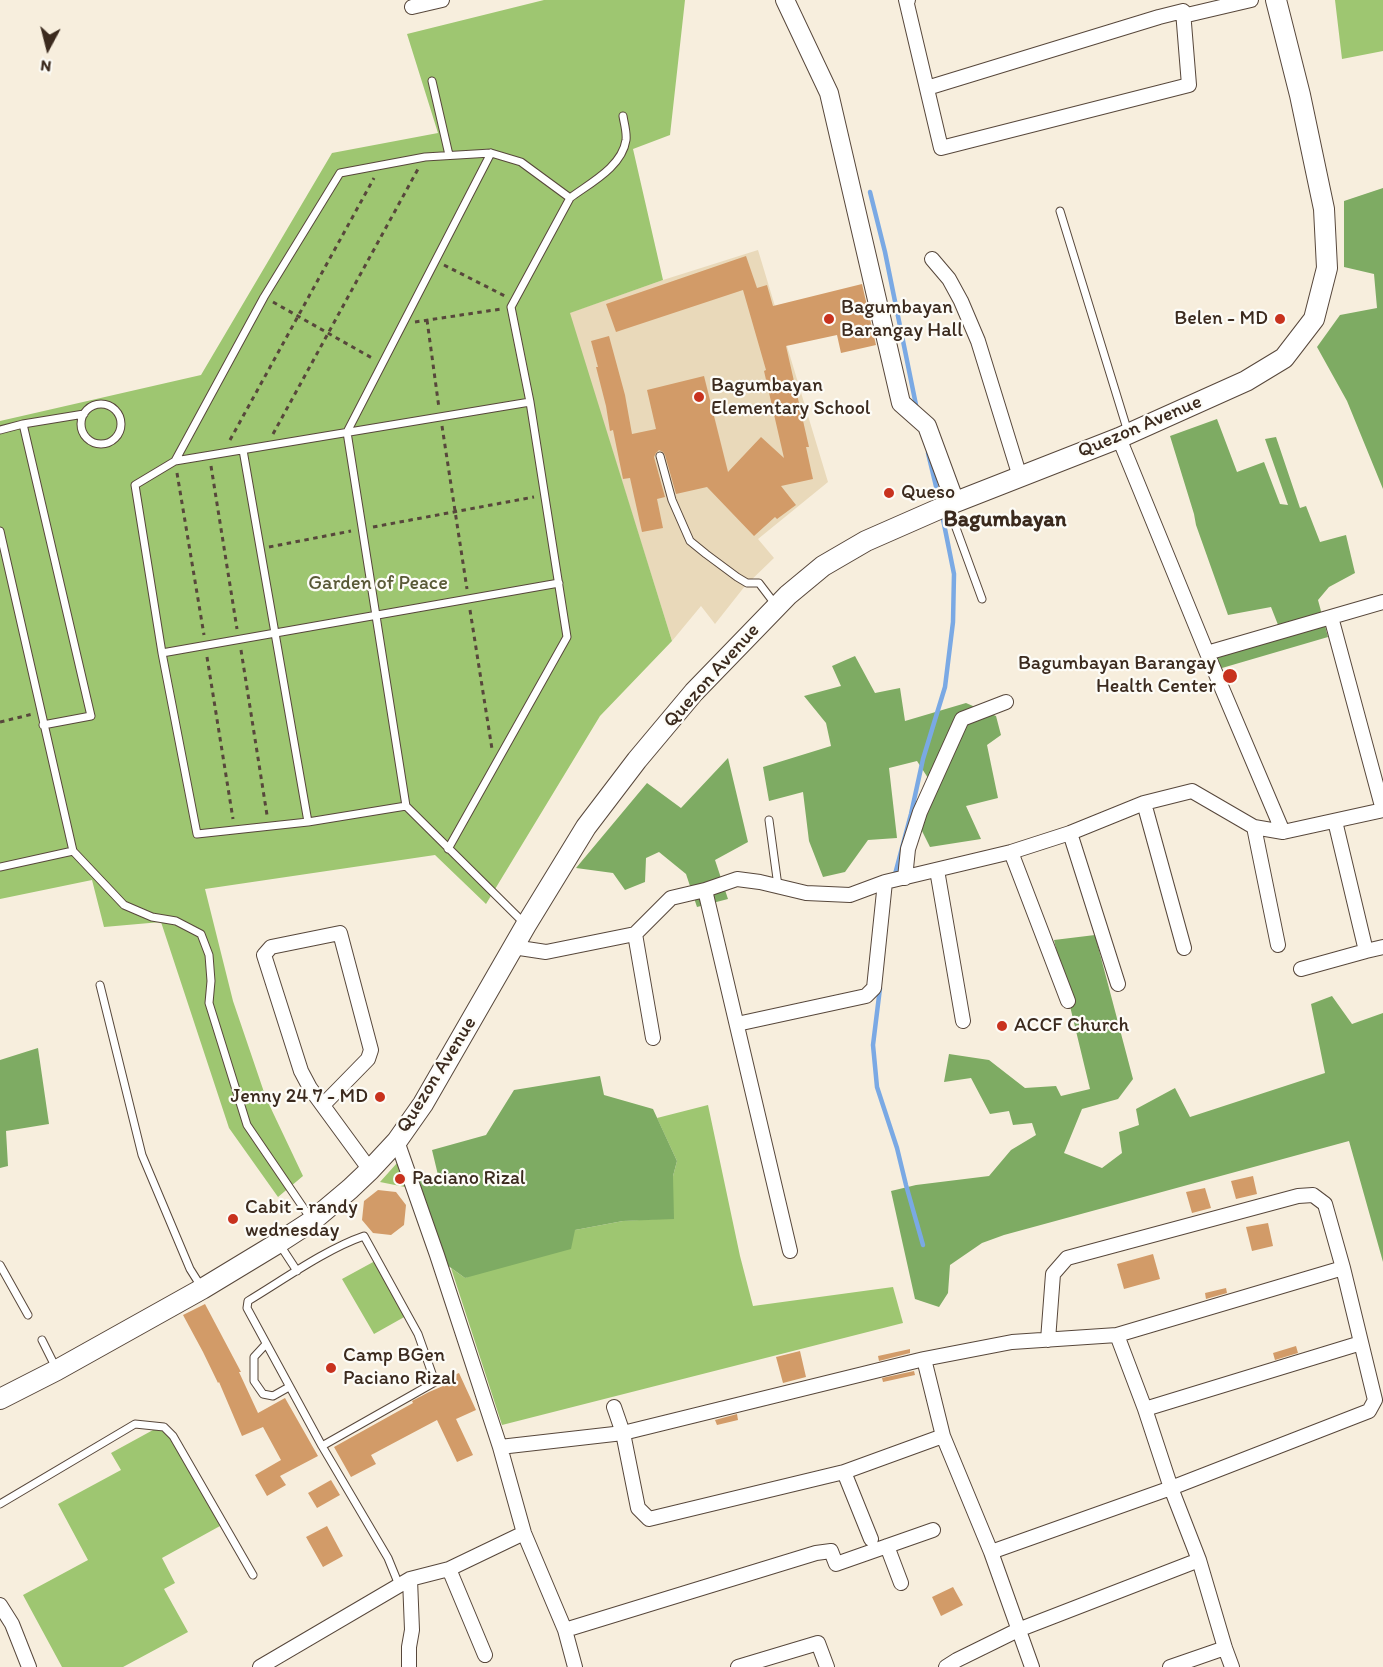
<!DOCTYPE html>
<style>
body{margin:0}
#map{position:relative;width:1383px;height:1667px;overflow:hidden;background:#f7eedd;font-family:Itim,sans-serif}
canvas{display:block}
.north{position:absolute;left:18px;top:18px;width:60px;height:60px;-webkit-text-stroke:4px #fdfcf7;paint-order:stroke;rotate:187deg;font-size:16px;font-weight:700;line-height:24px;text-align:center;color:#3b2a1e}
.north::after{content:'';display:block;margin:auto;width:21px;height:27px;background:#3b2a1e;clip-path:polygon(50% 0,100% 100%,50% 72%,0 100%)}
</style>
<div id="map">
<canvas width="1383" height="1667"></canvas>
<div class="north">N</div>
</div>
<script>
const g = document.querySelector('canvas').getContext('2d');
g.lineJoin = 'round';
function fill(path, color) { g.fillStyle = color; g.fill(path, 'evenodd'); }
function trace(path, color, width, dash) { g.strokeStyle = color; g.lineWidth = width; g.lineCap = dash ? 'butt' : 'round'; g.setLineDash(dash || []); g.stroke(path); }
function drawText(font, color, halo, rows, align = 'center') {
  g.font = font + ' Itim,sans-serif'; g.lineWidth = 4.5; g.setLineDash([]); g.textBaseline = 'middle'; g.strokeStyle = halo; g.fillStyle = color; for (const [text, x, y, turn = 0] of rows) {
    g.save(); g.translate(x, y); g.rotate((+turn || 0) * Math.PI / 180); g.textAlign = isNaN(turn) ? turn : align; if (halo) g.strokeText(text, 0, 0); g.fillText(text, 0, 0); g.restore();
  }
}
fill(new Path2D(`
 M758 250 828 482 758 539 774 558 745 586 715 624 701 606 672 641 569 313 663 280Z`), '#e9d9ba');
fill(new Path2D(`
 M544 0H685L670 135 633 149 663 280 570 313 672 641 600 716 486 904 435 855 205 889 233 1001 266 1098 303 1176 278 1197 229 1128 161 922 104 927 92 880 0 899V421L201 375 332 153 438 133 407 34Z
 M1335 0H1383V51L1342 59Z
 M708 1105 740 1256 753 1306 893 1287 903 1323 502 1425 451 1268 465 1278 575 1230 623 1221 673 1218V1176L677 1161 657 1118Z
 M397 1163 405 1187 380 1182Z
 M375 1261 406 1316 374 1334 342 1279Z
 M164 1424 220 1526 162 1558 175 1583 164 1589 188 1632 123 1667H62L23 1595 88 1560 58 1504 121 1470 111 1453Z`), '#9ec671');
fill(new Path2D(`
 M1383 188V489L1347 401 1317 347 1340 315 1377 308 1374 274 1344 267V201Z
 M1217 419 1237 472 1264 462 1280 504 1288 505 1265 439 1276 437 1300 508 1306 506 1320 542 1346 535 1355 573 1329 587 1318 600 1328 637 1222 668 1214 656 1282 635 1271 607 1228 615 1196 525 1194 514 1170 436Z
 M855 656 875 693 900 688 905 721 966 703 996 716 1001 735 987 745 998 798 966 806 981 839 930 847 919 825 928 778 917 761 889 768 897 838 868 840 845 872 823 877 809 841 803 792 769 801 763 767 831 746 826 723 804 696 841 686 832 666Z
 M728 758 748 842 715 860 728 899 697 907 686 874 659 852 646 858 645 882 625 890 613 873 576 868 647 783 681 808Z
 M1095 935 1133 1079 1118 1099 1082 1109 1064 1153 1102 1168 1122 1153 1119 1132 1139 1125 1136 1109 1175 1088 1190 1117 1325 1073 1311 1004 1332 996 1352 1024 1383 1013V1262L1349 1141 1004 1235 982 1243 950 1265 948 1293 939 1307 915 1299 891 1191 916 1185 989 1176 1011 1150 1036 1135 1032 1123 1013 1125 1009 1111 990 1114 971 1078 944 1082 949 1054 989 1060 1025 1088 1056 1086 1061 1096 1090 1089 1054 940Z
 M38 1048 49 1124 6 1131 8 1166 0 1168V1060Z
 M600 1076 604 1095 653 1109 677 1161 673 1176 674 1219 623 1221 575 1230 571 1249 465 1278 447 1265 417 1179 438 1175 432 1150 486 1135 514 1090Z`), '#7eab63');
trace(new Path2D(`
 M870 192 885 252 917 410
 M928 453 940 503
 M894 878 911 814 923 759 945 687 953 622 954 574 942 514
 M880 988 873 1045 877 1087 897 1148 906 1185 923 1245`), '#7aa9e4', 4.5);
fill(new Path2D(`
 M746 256 757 288 767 285 773 306 862 284 876 345 841 353 837 335 786 346 809 447H806L813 479 781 486 796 505 777 519 775 517 754 536 707 487 676 494 665 455 663 452 659 450 656 453 654 457 665 497 657 499 663 528 642 532 630 478 623 479 613 430 610 431 606 406 596 367H598L591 341 609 336 625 395 632 434 656 429 647 390 704 376 728 472 761 437 784 458 764 371 766 370 743 290 616 332 606 304Z
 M1253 1176 1257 1194 1236 1199 1231 1181Z
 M1205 1188 1211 1208 1192 1213 1186 1192Z
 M378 1190 396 1192 406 1205 404 1225 391 1235 373 1233 362 1220 364 1201Z
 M1268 1223 1273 1246 1252 1251 1246 1227Z
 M1153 1254 1160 1279 1124 1289 1117 1264Z
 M1226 1288 1227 1293 1206 1299 1205 1293Z
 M205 1304 241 1372H239L258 1413 285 1398 318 1456 280 1476 286 1485 267 1496 255 1475 281 1460 263 1427 242 1436 219 1382 218 1383 203 1352 183 1315Z
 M1296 1346 1298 1353 1275 1360 1273 1353Z
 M910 1349V1353L879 1361 878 1356Z
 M800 1351 806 1377 783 1383 776 1357Z
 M914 1371 915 1375 883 1382 882 1378Z
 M459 1373 476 1410 456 1419 473 1455 457 1462 437 1420 371 1455 376 1464 351 1477 334 1447 413 1403 412 1401 429 1392 443 1386 441 1381Z
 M737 1414 738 1420 717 1425 715 1420Z
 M331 1480 340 1495 317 1508 308 1493Z
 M327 1526 343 1556 323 1567 306 1537Z
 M953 1587 963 1605 941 1616 932 1597Z`), '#d29b68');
const service = new Path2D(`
 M432 81 449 155
 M570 198C590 183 622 167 626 140 627 132 624 123 623 116
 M1060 211 1128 432
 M81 424a20 20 0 1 1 40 0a20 20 0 1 1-40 0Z
 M23 424 84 414
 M0 430 23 424 91 716 43 725
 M243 450 308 822
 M660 456 672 500 690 541 706 554 737 577 747 583H759L775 604
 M175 461 530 402
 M948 506 982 599
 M0 531 73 851
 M162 653 559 583
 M406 806 347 432 491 153
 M769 820 778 886
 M448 849 567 637 530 402 511 307 570 198 521 162 491 153 425 157 340 173 264 297 175 461 135 485 162 653 197 834 308 822 406 806 524 923
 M0 867 73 851 124 905 152 917 176 921 201 934 209 955 211 981 209 1003 247 1125 311 1219
 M100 985 142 1155 190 1269 202 1288
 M280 1245 297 1271
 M0 1265 28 1315
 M42 1340 56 1368
 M266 1344 254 1357V1381L263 1394 273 1396 289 1387
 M322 1446 435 1382 418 1334 364 1236C326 1249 283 1280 248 1301L247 1308 322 1446 388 1558 399 1585
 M0 1504 135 1424 164 1427 173 1436 253 1575`);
const minor = new Path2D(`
 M908 0H906L941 148 1189 85 1183 11
 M412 7 442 0
 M927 88 1159 17 1183 11 1187 15 1251 0
 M932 259 949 279 961 301 978 341 1020 477
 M1119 438 1207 653 1283 832
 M1331 617 1383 602
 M1207 653 1331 617 1383 810
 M1144 803 1184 948
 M1335 821 1366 951 1383 947
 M1254 827 1278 945
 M1070 833 1118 984
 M1011 852 1068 1001
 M937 870 963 1021
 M905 878 908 849 920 812 962 719 1006 702
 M705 890 790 1251
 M635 934 653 1038
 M513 947 546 952 635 934 671 898 705 890 737 879 760 882 806 893 850 895 885 882 1011 852 1070 833 1144 803 1192 791 1254 827 1283 832 1383 810
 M1301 969 1366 951
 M737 1024 866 996 874 988 885 882
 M323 1105 368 1059 371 1050 340 933 271 947 264 955 301 1071 310 1088 370 1170
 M397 1141 437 1255 500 1447 524 1533 565 1630 575 1667
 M1117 1335 1145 1409 1171 1488 1199 1560 1225 1648 1232 1667
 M924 1359 943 1436 991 1552 1032 1667
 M614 1407 623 1433 638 1508 649 1519 844 1472 943 1436
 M1145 1409 1361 1343
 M500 1447 623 1433 924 1359 1012 1342 1117 1335 1343 1268
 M844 1472 871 1539
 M887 1546 901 1583
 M991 1552 1171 1488 1369 1411 1375 1400 1343 1268 1325 1204 1313 1195 1298 1196 1067 1258 1053 1274 1048 1340
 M449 1569 485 1655
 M0 1605 12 1624 29 1667
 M565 1630 816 1553 831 1551 836 1564 933 1530
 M260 1667 410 1579 449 1569 524 1533
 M409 1667V1647L412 1630 410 1579
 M738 1667 818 1643 827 1667
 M946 1667 957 1660 1018 1630 1199 1560
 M1170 1667 1225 1648`);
const tertiary = new Path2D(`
 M785 0 829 93 901 403 927 426 955 502`);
const secondary = new Path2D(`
 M0 1399 57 1370 202 1289 278 1243 312 1221 350 1189 370 1170 397 1141 423 1104 526 925 586 827 637 760 694 692 788 595 823 566 866 541 948 505 1119 438 1246 381 1284 358 1314 319 1327 268 1324 209 1300 95 1276 0`);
trace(service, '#57473b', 9);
trace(minor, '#57473b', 16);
trace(tertiary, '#57473b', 20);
trace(secondary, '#57473b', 22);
trace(new Path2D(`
 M444 265 505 296
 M273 302 372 358
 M427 320 439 408
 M415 322 501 309
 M442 426 467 589
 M273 434 418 169
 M230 440 374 178
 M211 466 237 629
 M177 473 204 635
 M373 527 534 497
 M269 547 351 531
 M470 610 492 749
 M241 650 267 815
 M207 657 233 819
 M0 722 33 714`), '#57473b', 3, [4.5, 4.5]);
trace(service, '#fff', 7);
trace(minor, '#fff', 14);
trace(tertiary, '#fff', 18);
trace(secondary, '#fff', 20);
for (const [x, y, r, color] of [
 [829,319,6,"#c8321e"],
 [1280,319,6,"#c8321e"],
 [699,397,6,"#c8321e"],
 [889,493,6,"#c8321e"],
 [1230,676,8,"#c8321e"],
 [1002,1026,6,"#c8321e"],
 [380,1097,6,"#c8321e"],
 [400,1179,6,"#c8321e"],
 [233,1219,6,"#c8321e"],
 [331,1368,6,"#c8321e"]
]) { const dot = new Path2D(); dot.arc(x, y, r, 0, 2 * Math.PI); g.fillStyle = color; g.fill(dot); trace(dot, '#fdfcf7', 2); }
drawText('20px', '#3b2a1e', '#fdfcf7', [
 ["Bagumbayan",841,308],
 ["Barangay Hall",841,331],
 ["Belen - MD",1268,319,"right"],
 ["Bagumbayan",711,386],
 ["Elementary School",711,409],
 ["Queso",901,493],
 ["Bagumbayan Barangay",1216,664,"right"],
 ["Health Center",1216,687,"right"],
 ["ACCF Church",1014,1026],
 ["Jenny 24 7 - MD",368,1097,"right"],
 ["Paciano Rizal",412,1179],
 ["Cabit - randy",245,1208],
 ["wednesday",245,1231],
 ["Camp BGen",343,1356],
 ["Paciano Rizal",343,1379]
], 'left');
drawText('20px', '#3b2a1e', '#fdfcf7', [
 ["Quezon Avenue",1140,427,-23],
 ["Quezon Avenue",712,676,-48],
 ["Quezon Avenue",437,1075,-58]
]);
drawText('20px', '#595937', '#fdfcf7', [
 ["Garden of Peace",378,584]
]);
drawText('bold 22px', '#3b2a1e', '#fdfcf7', [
 ["Bagumbayan",1005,520]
]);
</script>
